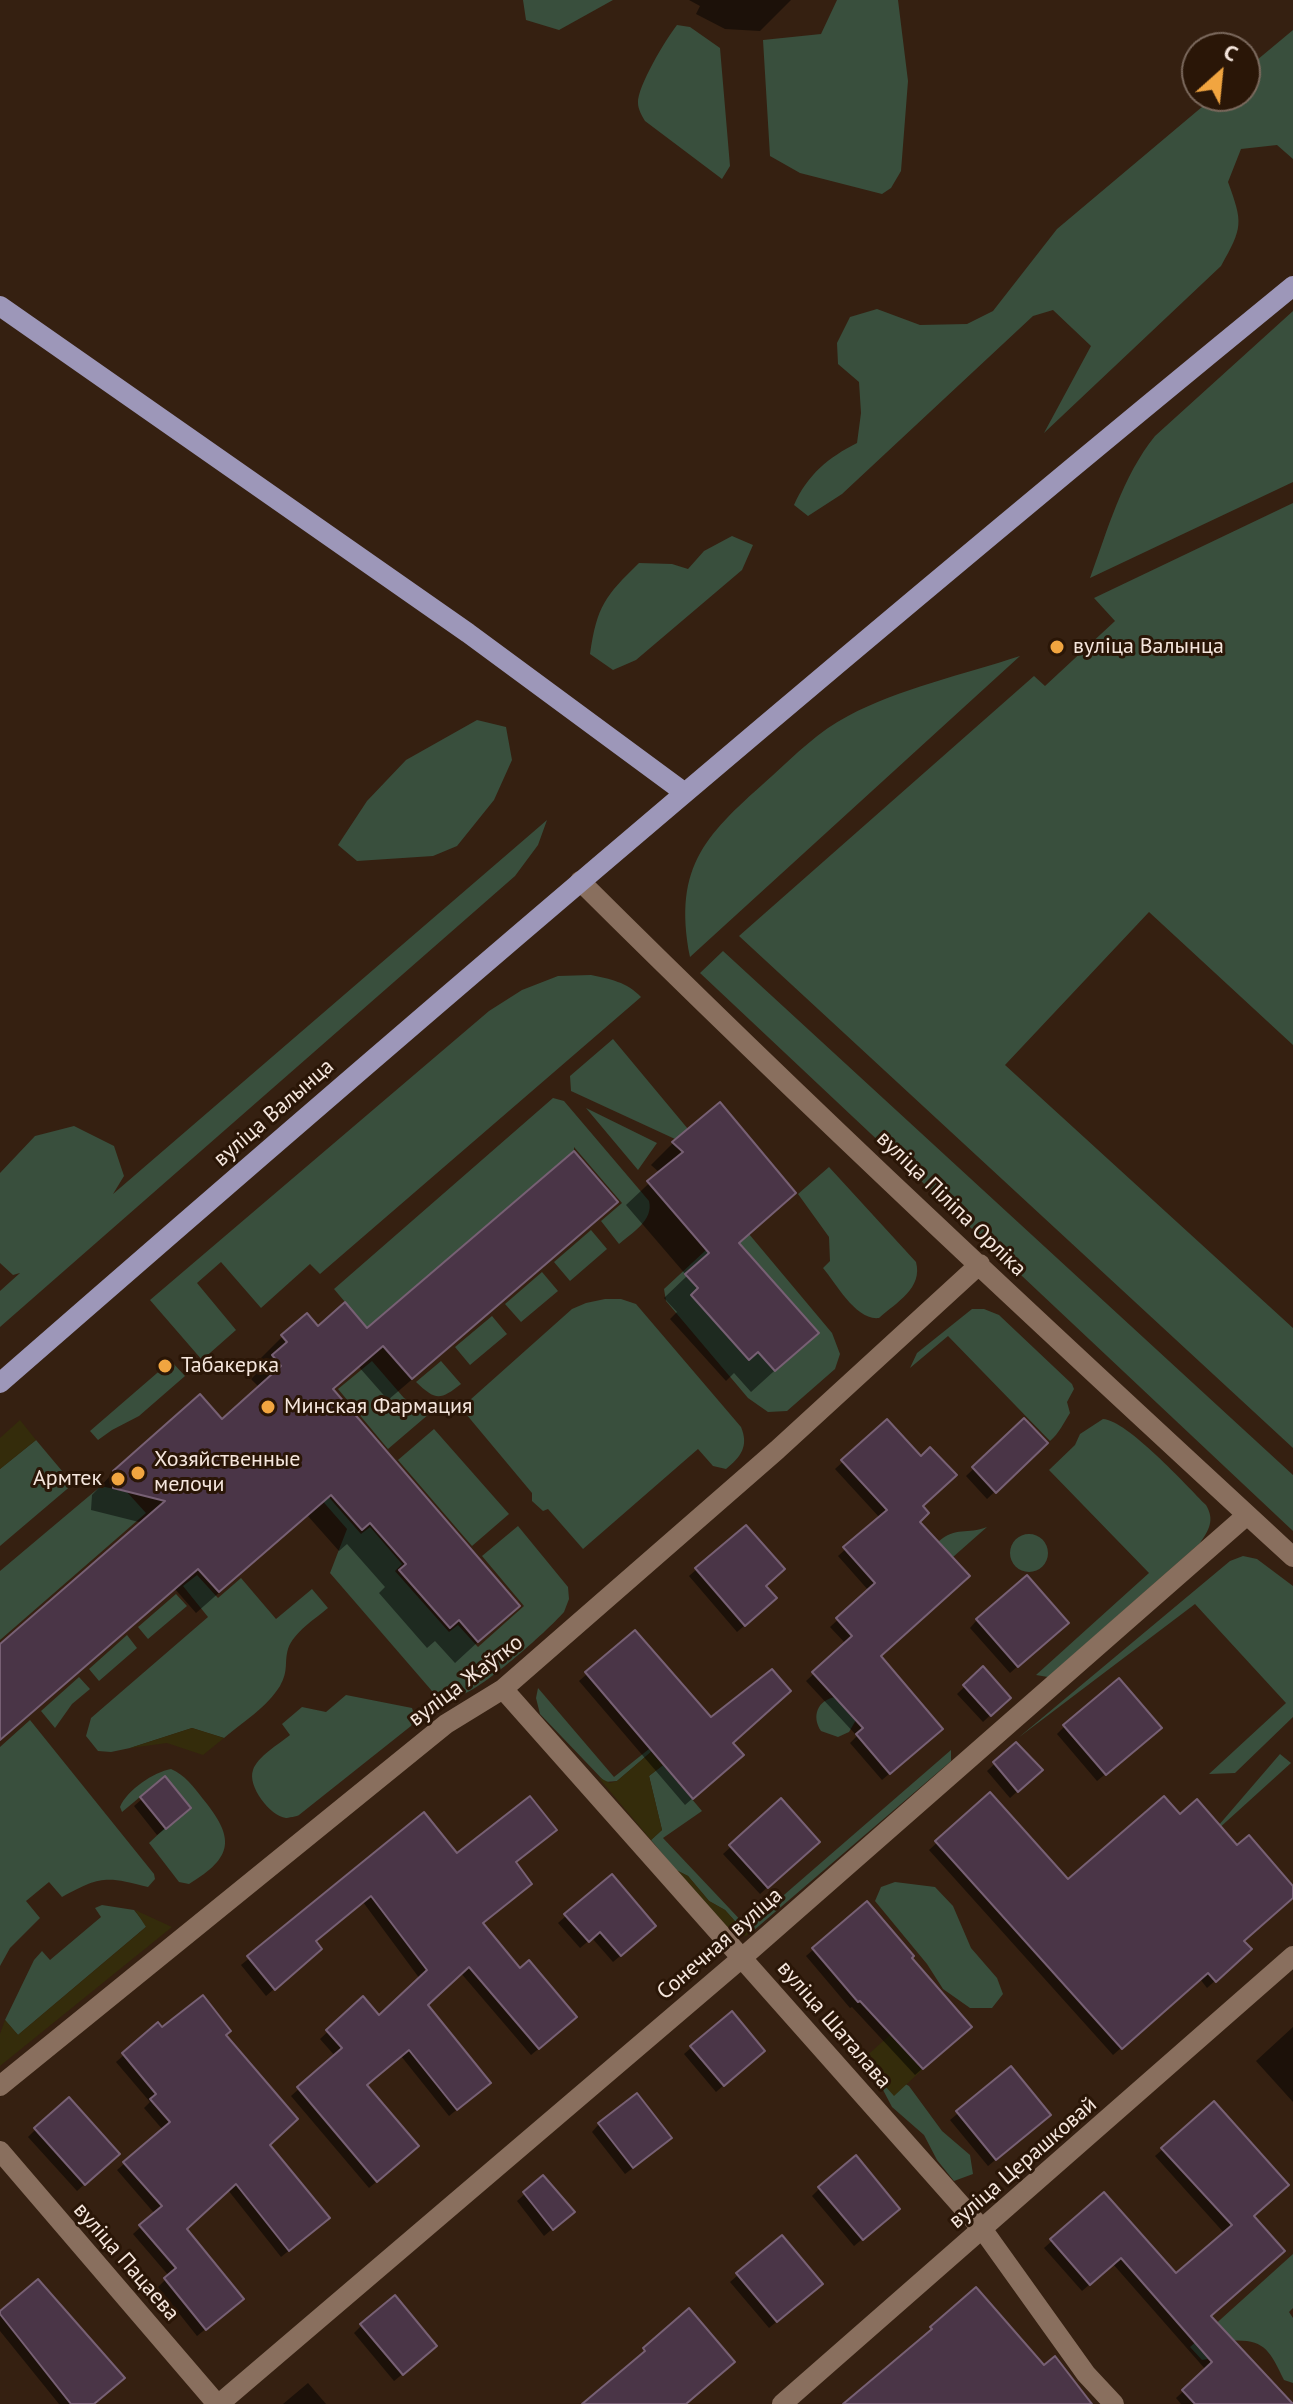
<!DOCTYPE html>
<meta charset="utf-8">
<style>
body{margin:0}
#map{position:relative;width:1293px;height:2404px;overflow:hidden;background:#352011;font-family:"PT Sans",sans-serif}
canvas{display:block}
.north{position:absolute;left:1181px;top:32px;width:80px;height:80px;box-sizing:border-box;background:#2a1607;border:2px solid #7b695d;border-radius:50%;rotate:27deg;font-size:22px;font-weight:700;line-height:32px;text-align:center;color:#f5e6dd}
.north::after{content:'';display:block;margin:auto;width:28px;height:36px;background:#f1a540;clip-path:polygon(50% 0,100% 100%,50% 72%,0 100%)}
</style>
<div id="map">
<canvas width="1293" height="2404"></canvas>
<div class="north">С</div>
</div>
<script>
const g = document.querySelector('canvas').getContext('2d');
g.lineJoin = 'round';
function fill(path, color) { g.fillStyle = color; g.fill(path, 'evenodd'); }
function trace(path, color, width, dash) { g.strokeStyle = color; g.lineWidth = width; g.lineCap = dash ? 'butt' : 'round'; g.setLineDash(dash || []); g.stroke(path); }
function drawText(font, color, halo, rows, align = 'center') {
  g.font = font + ' "PT Sans",sans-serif'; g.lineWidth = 6; g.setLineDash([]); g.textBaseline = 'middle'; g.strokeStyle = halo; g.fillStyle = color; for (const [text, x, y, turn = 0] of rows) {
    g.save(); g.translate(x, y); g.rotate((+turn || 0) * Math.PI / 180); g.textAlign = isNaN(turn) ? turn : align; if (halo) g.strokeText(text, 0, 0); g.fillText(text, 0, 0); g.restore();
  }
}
fill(new Path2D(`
 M523 0H613L559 30 526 20Z
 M837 0H898L908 81 901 171 891 188 882 194 800 173 770 156 763 40 821 34Z
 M677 25 690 27 720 48 730 166 722 179 645 121C642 116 638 109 638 103 637 87 666 39 677 25Z
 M1293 30V159L1277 145 1241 149 1228 182C1243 223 1243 227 1221 266L1044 433 1091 346 1053 310 1033 316 842 494 808 516 794 505C807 475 829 457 857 443L861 413 859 382 838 364 837 343 850 317 877 309 920 325 967 324 993 311 1057 229 1215 96H1245V70Z
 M1293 311V482L1090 578C1108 529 1122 477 1155 436Z
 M1293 503V1045L1149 912 1005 1065 1293 1328V1448L739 936 1034 676 1045 686 1115 621 1094 598Z
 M732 536 753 545 742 570 636 660 613 670 590 654C597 606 605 596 639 563L672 564 688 569 704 551Z
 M1020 656 690 957C672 864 708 833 772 776 796 754 819 731 848 716 898 689 965 674 1020 656Z
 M477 720 506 727 512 760 494 800 457 846 433 856 357 861 338 845 367 801 406 760Z
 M547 820 538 845 515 876 0 1327V1291L20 1273 13 1275 0 1263V1173L35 1136 74 1126 114 1146 124 1176 113 1194Z
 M723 951 1293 1475V1531L700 973Z
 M591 975C610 979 627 982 641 997L320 1274 310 1264 261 1308 221 1262 197 1283 236 1330 202 1360 150 1300 489 1011 522 990 558 976Z
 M613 1039 688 1129 675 1139 571 1091 570 1076Z
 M553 1098 564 1101 649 1201C654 1220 632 1233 619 1244L601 1221 622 1203 574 1147V1151L367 1328 334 1289Z
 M586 1108 657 1143 638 1170Z
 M829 1167 916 1262C923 1288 897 1302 879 1318 856 1321 836 1283 823 1268L830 1261 829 1237 798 1194Z
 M591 1230 607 1249 570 1281 554 1262Z
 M749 1234 832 1333 840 1354 835 1369 787 1411 768 1412 748 1398 666 1301 664 1289 706 1250 709 1253Z
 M542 1272 558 1291 521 1322 505 1304Z
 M605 1299H621L636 1304 741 1427C749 1446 741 1457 726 1469L713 1466 698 1449 583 1549 548 1509 543 1511 532 1501V1493L461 1408 572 1309 586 1303Z
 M972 1309H984L999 1315 1072 1384 1074 1389 1067 1402 1070 1413C1063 1424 1060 1432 1050 1441L948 1336 910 1368 917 1353Z
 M492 1316 507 1334 470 1365 455 1347Z
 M171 1361 185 1376 139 1416 112 1430 98 1440 90 1431Z
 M372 1361 404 1398 429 1414 388 1449 338 1389Z
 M441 1361 461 1384C440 1401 435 1400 416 1382Z
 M1103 1419C1127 1420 1187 1486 1206 1505 1215 1520 1209 1530 1200 1543L1048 1677 1036 1675 1149 1573 1049 1470 1075 1445 1080 1434Z
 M434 1429 509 1514 472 1546 398 1460Z
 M36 1440 73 1484 0 1546V1469Z
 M285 1458 306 1471 361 1534 370 1527 402 1564 395 1571 449 1632 458 1625 478 1647 524 1606 482 1556 518 1526 568 1587 569 1599 564 1612C546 1632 481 1691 456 1697 447 1699 440 1695 432 1691L330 1573 347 1529Z
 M101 1486 127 1492 146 1513 0 1640V1571Z
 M987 1527 953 1557 938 1542C956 1526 967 1535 987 1527Z
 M1010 1553a19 19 0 1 1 38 0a19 19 0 1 1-38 0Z
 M1243 1556 1257 1559 1293 1586V1717L1235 1773 1209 1774 1286 1703 1195 1604 1018 1738 1230 1561Z
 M197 1575 218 1598 241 1578 276 1619 312 1589 328 1608C315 1619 294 1632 288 1649 284 1663 289 1670 280 1686 267 1707 243 1722 224 1738L192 1728 130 1748 111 1752 98 1751 86 1736 91 1718 208 1617 183 1586Z
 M176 1594 187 1606 148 1639 138 1627Z
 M127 1635 137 1648 99 1681 89 1669Z
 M79 1677 90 1689 72 1704 55 1728 41 1711Z
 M538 1688 614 1777 649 1749 651 1752 617 1781 605 1782 540 1714 536 1698Z
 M346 1695 412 1708 415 1717 411 1726 299 1815C298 1816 287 1818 286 1818 270 1816 247 1786 253 1770 257 1757 279 1744 290 1735L282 1724 302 1707 326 1712Z
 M835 1697 856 1720 849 1732 838 1737 821 1731C811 1716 818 1700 835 1697Z
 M30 1720 154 1874 155 1879 148 1887C106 1876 100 1876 62 1897L49 1882 26 1901 40 1918 10 1948 0 1966V1747Z
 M951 1750V1761L753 1931 742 1929 725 1910 709 1901 688 1876 676 1870 651 1840 662 1830 649 1776 663 1765 702 1811 663 1838 747 1927Z
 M1280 1754 1291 1763 1206 1840Z
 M171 1769C185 1775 193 1786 203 1799 235 1838 234 1857 189 1884L179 1882 149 1843 165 1828 140 1797 122 1812 120 1807C127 1790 154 1772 171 1769Z
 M895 1882 935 1887 953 1906 971 1948 997 1978 1003 1994 992 2008H970L943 1989 927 1964 875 1901 881 1887Z
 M102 1905 134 1910 147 1926 18 2035 5 2020 34 1960 42 1951 50 1960 101 1917 95 1908Z
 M889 2075 909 2086 942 2131 970 2155 973 2174 954 2181 937 2160 924 2135 892 2107 882 2088Z
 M1293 2254V2308L1289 2312 1293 2318V2383L1284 2380C1269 2349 1264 2338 1227 2341L1214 2358 1202 2360 1190 2347Z`), '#394f3d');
fill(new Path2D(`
 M20 1420 36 1440 0 1469V1438Z
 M192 1728 224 1738 203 1755 167 1743 130 1748Z
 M651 1752 663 1765 649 1776 662 1830 651 1840 598 1777 610 1783 617 1781Z
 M676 1870 688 1876 709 1901 725 1910 742 1929 753 1931 759 1927 746 1936 733 1933Z
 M135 1910 172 1927 0 2066V2034L5 2020 18 2035 146 1927Z
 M891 2034 923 2069 894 2096 862 2060Z`), '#342c0b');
fill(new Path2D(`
 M689 0H791L760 31 725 29 696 14 700 6Z
 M673 1143 794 1192 737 1244 816 1333 751 1392 734 1373 726 1381 670 1319 677 1312 664 1298 687 1276 626 1205 660 1173 651 1165Z
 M615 1202 593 1224 388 1400 359 1367 332 1391 517 1606 455 1663 435 1641 427 1648 379 1593 385 1587 347 1544 339 1551 307 1515 196 1613 175 1589 0 1741V1647L143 1523 91 1510 92 1495 114 1472 221 1422 260 1388 251 1379 266 1364 261 1358 283 1336 318 1329 367 1331Z
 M887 1421 920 1506 879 1657 933 1736 882 1780 850 1743 857 1736 806 1681 846 1644 830 1627 869 1591 838 1556 880 1518 835 1469Z
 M1024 1421 1045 1443 987 1499 966 1476Z
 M697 1569 764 1586 767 1606 737 1632 689 1576Z
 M977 1620 1059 1630 1010 1673 970 1628Z
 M635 1632 731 1743 734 1762 685 1805 579 1681Z
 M983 1669 1008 1698 983 1722 957 1694Z
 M1065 1726 1152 1735 1097 1781 1057 1734Z
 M1016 1744 1033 1777 1010 1798 987 1771Z
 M165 1779 181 1816 157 1835 134 1806Z
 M990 1795 1067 1882 1237 1848 1293 1889V1896L1242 1942V1956L1207 1988 1200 1979 1113 2055 929 1850Z
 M781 1801 810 1849 760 1894 723 1854Z
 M423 1815 457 1856 547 1838 514 1863 481 1924 567 2025 531 2055 460 1972 425 2005 481 2090 449 2116 401 2056 365 2086 409 2154 369 2188 291 2096 335 2056 320 2039 363 1999 379 2018 420 1979 363 1902 314 1942 312 1956 266 1996 241 1965Z
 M566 1916 646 1934 613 1962 592 1938 580 1948 558 1923Z
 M814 1949 909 1958 962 2034 915 2075 852 2007 850 2008 806 1956Z
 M158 2025 162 2030 223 2036 267 2145 320 2225 281 2257 228 2190 184 2229 234 2306 197 2336 158 2287 169 2276 133 2234 155 2214 117 2170 163 2130 144 2108 150 2102 116 2062Z
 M1293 2027V2102L1256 2061Z
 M692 2047 755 2058 716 2092 684 2054Z
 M1011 2069 1041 2122 988 2166 950 2120Z
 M599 2124 662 2146 625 2174 592 2132Z
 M36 2129 110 2161 77 2191 28 2137Z
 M1163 2149 1252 2216 1208 2316 1274 2404H1181L1176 2398 1206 2370 1113 2264 1082 2291 1044 2248 1104 2195 1176 2276 1225 2234 1155 2156Z
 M543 2178 564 2219 544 2236 517 2201Z
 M820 2188 890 2216 854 2246 812 2196Z
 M738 2275 812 2292 769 2328 730 2282Z
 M53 2296 122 2378 93 2404H59L0 2331V2313Z
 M361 2326 427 2354 394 2381 354 2333Z
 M308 2383 326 2404H283Z`), '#0007');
const building = new Path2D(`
 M720 1102 796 1193 739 1243 819 1333 775 1371 758 1352 749 1360 691 1295 698 1288 685 1274 709 1253 647 1181 683 1152 672 1142Z
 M574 1151 618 1202 412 1379 383 1346 333 1389 520 1606 478 1642 459 1620 450 1628 399 1570 406 1564 370 1523 362 1530 331 1495 219 1592 198 1569 0 1740V1644L165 1501 113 1488V1471L200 1394 222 1419 281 1366 272 1355 287 1342 281 1335 307 1313 318 1326 345 1302 367 1328Z
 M1024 1418 1048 1443 996 1493 972 1467Z
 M887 1419 921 1456 930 1447 957 1475 923 1506 929 1513 920 1522 970 1576 881 1656 943 1729 890 1774 856 1734 863 1728 812 1672 852 1636 836 1618 875 1583 843 1547 887 1510 841 1460Z
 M746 1525 785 1569 766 1586 777 1598 745 1626 695 1568Z
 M1027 1575 1069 1623 1018 1667 976 1619Z
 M635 1630 711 1717 772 1669 791 1691 733 1743 744 1755 693 1799 585 1672Z
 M983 1666 1011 1698 991 1716 963 1685Z
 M1119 1678 1162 1728 1106 1775 1063 1725Z
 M1016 1742 1043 1770 1018 1792 993 1762Z
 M165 1776 191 1808 166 1829 140 1797Z
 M990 1792 1068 1879 1164 1796 1180 1814 1197 1799 1237 1845 1249 1835 1293 1886V1898L1244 1941 1252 1949 1216 1982 1208 1973 1122 2049 935 1841Z
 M530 1796 557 1830 516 1862 532 1884 483 1923 520 1968 529 1960 577 2017 539 2049 469 1967 428 2005 491 2083 457 2110 409 2050 367 2085 419 2146 377 2182 297 2087 342 2048 326 2030 363 1996 379 2015 427 1970 371 1896 316 1941 322 1949 275 1990 247 1956 424 1812 457 1853Z
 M781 1798 820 1842 768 1888 729 1845Z
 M612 1874 656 1926 621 1956 600 1932 589 1942 564 1914Z
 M867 1901 914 1956 912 1958 972 2027 923 2069 860 2001 858 2002 812 1948Z
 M203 1995 231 2031 226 2035 298 2119 270 2145 330 2218 289 2251 236 2184 187 2229 244 2299 206 2330 164 2278 176 2268 139 2225 162 2206 123 2162 170 2122 150 2099 156 2094 122 2053 158 2022 162 2027Z
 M732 2011 765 2051 724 2086 690 2046Z
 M1011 2066 1051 2115 996 2160 956 2111Z
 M637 2093 672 2138 633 2168 598 2123Z
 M69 2097 120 2154 85 2185 34 2128Z
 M1214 2101 1289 2185 1254 2216 1285 2251 1211 2316 1293 2404H1195L1182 2390 1212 2362 1121 2258 1090 2285 1050 2239 1104 2192 1176 2273 1232 2225 1161 2148Z
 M856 2155 900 2209 863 2240 818 2187Z
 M543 2175 575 2212 553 2230 523 2192Z
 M782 2235 823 2284 777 2322 736 2273Z
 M38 2279 125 2378 94 2404H71L0 2314V2311Z
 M976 2287 1044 2365 1055 2356 1092 2404H843L932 2329 930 2327Z
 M395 2295 437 2346 403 2375 360 2324Z
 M689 2308 735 2362 686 2404H582L645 2351 643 2348Z`);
fill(building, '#4a3547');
trace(building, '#776074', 2);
trace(new Path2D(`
 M580 881C812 1112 1052 1335 1293 1557
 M503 1689 983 2230 1086 2374 1114 2404
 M0 2086 446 1724 503 1689 777 1450 980 1264
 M0 2151 217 2404
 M219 2404 743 1957 1247 1515
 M782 2404 1293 1956`), '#896f5e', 20);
trace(new Path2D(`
 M0 306 468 633 685 793
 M0 1383C426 1011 855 644 1293 286`), '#9d97b9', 20);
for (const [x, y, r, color] of [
 [1057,647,8,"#f1a540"],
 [165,1366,8,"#f1a540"],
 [268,1407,8,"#f1a540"],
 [138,1473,8,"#f1a540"],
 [118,1479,8,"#f1a540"]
]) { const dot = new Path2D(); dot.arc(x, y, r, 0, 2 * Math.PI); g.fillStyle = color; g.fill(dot); trace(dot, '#2a1607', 3); }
drawText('22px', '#f5e6dd', '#2a1607', [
 ["вуліца Валынца",1073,647],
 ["Табакерка",181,1366],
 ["Минская Фармация",284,1407],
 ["Хозяйственные",154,1460],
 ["мелочи",154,1485],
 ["Армтек",102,1479,"right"]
], 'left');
drawText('22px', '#f5e6dd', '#2a1607', [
 ["вуліца Валынца",274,1113,-41],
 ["вуліца Піліпа Орліка",951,1204,44],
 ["вуліца Жаўтко",466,1681,-37],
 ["Сонечная вуліца",720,1944,-41],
 ["вуліца Шаталава",834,2025,49],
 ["вуліца Церашковай",1023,2163,-41],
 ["вуліца Пацаева",126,2262,49]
]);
</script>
